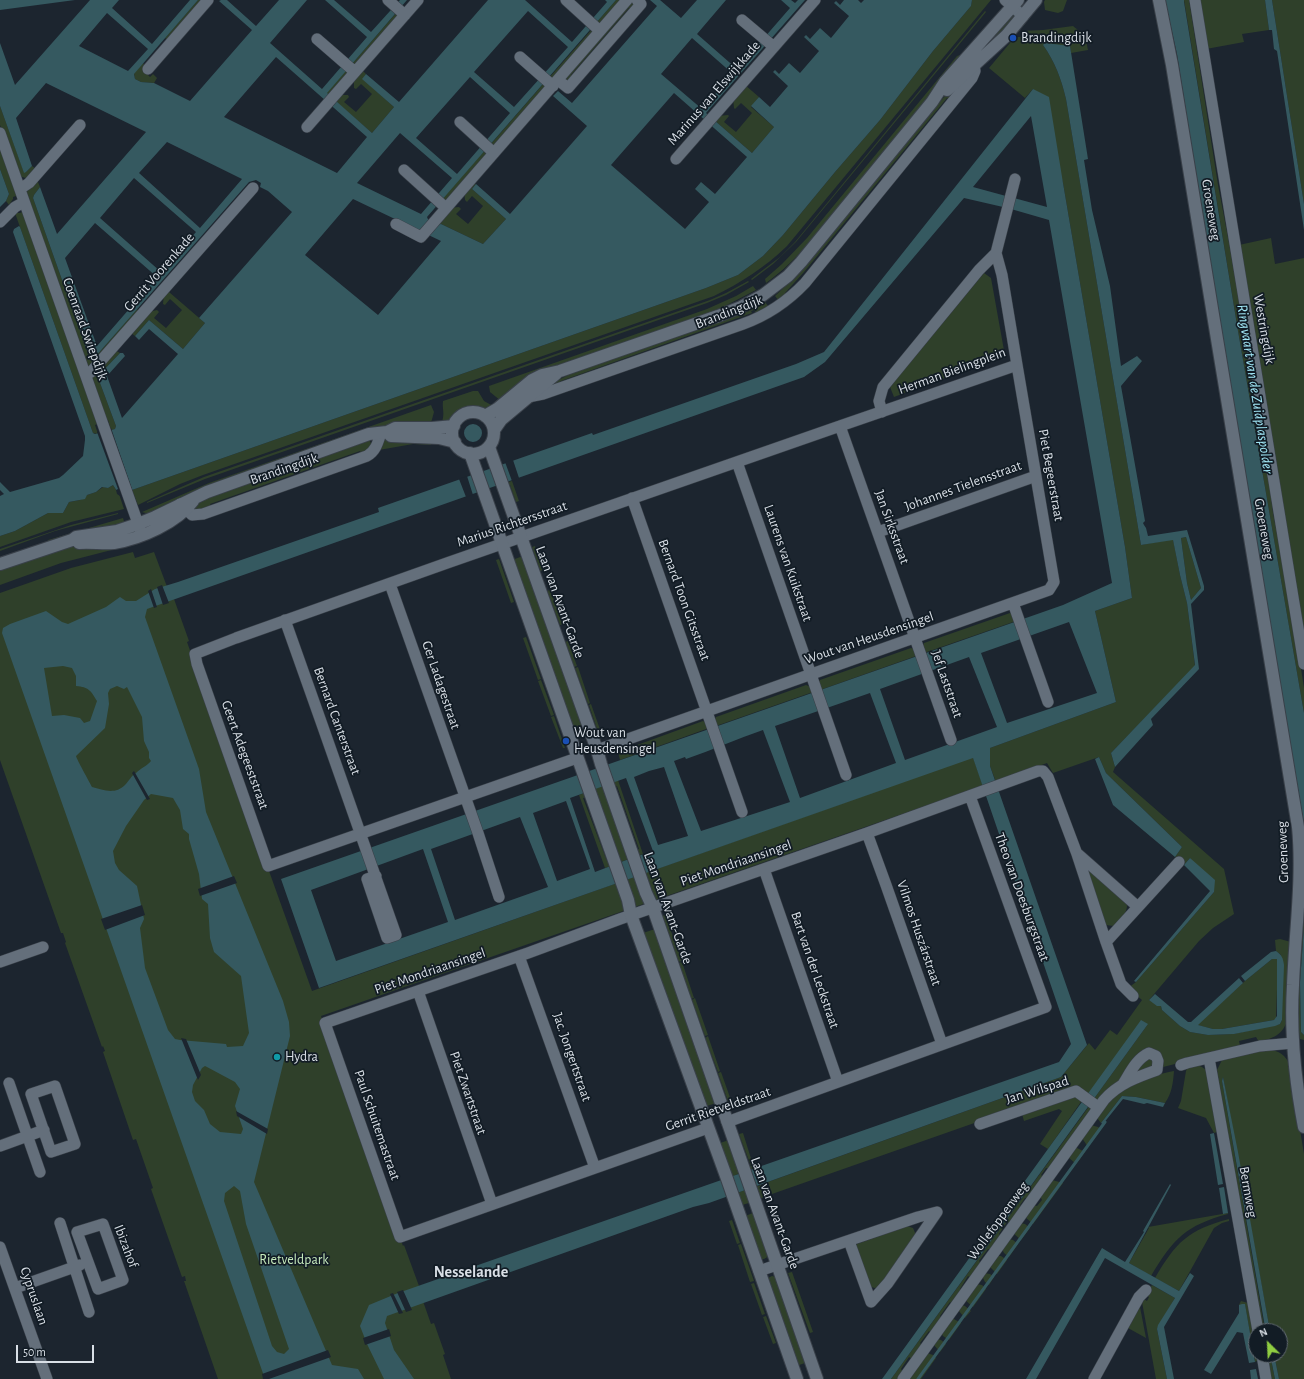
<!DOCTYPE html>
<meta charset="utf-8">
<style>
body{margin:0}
#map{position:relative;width:1304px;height:1379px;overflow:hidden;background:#1c252f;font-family:"Alegreya Sans",sans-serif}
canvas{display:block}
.north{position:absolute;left:1248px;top:1323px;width:40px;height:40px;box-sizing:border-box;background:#121c25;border:1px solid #626a72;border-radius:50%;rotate:336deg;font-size:11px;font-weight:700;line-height:16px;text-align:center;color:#d9dfe6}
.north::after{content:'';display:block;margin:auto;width:14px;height:18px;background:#8fcd41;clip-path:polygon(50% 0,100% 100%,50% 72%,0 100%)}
.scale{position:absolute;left:16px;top:1345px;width:78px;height:18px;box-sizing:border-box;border:2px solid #d9dfe6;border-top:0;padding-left:5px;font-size:12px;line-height:14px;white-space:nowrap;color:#d9dfe6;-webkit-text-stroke:3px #121c25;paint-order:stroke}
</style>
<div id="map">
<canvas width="1304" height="1379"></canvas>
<div class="north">N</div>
<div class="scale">50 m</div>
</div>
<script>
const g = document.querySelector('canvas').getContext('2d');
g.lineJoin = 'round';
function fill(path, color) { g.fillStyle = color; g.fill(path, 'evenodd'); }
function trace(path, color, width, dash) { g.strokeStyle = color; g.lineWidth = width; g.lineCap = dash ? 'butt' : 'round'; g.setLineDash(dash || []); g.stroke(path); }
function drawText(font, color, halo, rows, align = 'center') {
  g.font = font + ' "Alegreya Sans",sans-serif'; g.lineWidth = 3.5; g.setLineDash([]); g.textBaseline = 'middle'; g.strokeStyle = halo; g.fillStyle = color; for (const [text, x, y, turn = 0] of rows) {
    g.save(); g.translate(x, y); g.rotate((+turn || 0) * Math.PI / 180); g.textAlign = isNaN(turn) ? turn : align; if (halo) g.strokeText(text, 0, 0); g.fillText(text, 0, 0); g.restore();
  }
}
fill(new Path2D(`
 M198 0H204L168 40 165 38Z
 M616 0H623L601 26 596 23Z
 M972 0H991L787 246C764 268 742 282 714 296L203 475 180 484 138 505 132 490 706 288 738 275 763 256 783 235 835 172 880 120 933 51 971 6Z
 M1045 0H1067L1063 11 1058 13 1045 10 1044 2Z
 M1184 0H1189L1218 185 1229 243 1268 472 1273 513 1296 636 1304 688V713L1238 331Z
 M1199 0H1265L1269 30 1242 34 1244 42 1206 49Z
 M1272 0H1304V204Z
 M629 1 635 2 631 10 629 8 571 75 573 77 567 82 563 77Z
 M985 11 986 12 796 242 773 264 752 280 751 279 780 257 795 242Z
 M397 12 399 16 355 67 351 65Z
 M1011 13 1016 15 1006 32 972 58Z
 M1073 26C1083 34 1086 36 1088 50L1071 53 1070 46 1043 45C1055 62 1061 78 1066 99L1141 545 1173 539 1180 575 1187 603 1195 666 1111 753 1115 767 1113 772 1224 869 1234 914 1213 928 1199 941 1149 1000 1161 1006 1162 1010 1180 1026 1190 1032 1208 1035 1233 1034 1280 1024 1282 1020 1281 955 1276 951 1275 940 1280 939 1291 942 1287 1021C1282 1036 1272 1038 1259 1042L1256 1037 1239 1041 1240 1046 1185 1059 1175 1064 1163 1067 1162 1057 1147 1048C1132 1053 1127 1071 1118 1082 1112 1089 1104 1096 1097 1102L1093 1100 1148 1024 1087 1095 1077 1087 772 1194 768 1182 1061 1077 1089 1043 1095 1050 1110 1030 1117 1035 1142 1000 1128 988 1136 982 1214 892 1190 858 1184 865 1175 857 1182 847 1106 773 1099 757 1053 773 1047 763 996 782 990 766V748L1116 702 1095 611 1132 598 1125 547 1063 183 1033 89 1025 98 989 68 1015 37H1020L1024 34 1022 31 1043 30Z
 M593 28 595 32 552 81 548 79Z
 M960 55 963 58C924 103 886 148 849 194 823 225 799 260 766 283L765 279 782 264 807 238 957 56Z
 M143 63 150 73 148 75 150 77 153 74 157 78 154 83 141 82 135 79 134 73Z
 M347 69 350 73 330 96 326 93Z
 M361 69 366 74 363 79 394 107 372 133 334 100 338 95H348L349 97 344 102 356 112 372 94 361 84 356 89 354 88V78Z
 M968 75 950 100 947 98 804 272 785 293 787 295 779 301 775 296 797 275 930 113 945 96Z
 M544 83 547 87 494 147 490 145Z
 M745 85 759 97 751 107 774 127 752 153 714 120 718 116 728 115 729 116 724 122 736 132 752 113 741 103 735 109 734 108 733 98Z
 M0 106 24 172H26L32 166 37 170 26 178 22 177 17 173 0 125Z
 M0 142 19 195 13 197V199L9 205 6 201 9 194 0 169Z
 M486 149 489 153 446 203 441 200Z
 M36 180 38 182 40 187 34 195 33 198 89 356 95 357 137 309 140 313 89 367 86 365 26 193Z
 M472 181 476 184 472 189 506 219 483 244 441 224 435 225 449 208 459 207 461 209 456 214 468 224 483 206 472 196 467 202 465 200 464 190Z
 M24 211 100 423 95 425 98 434 93 433 15 213H20Z
 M1271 238 1275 264 1304 258V637L1239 245Z
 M984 273 991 278 1005 356 894 397 890 387Z
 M748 281 749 282 726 295 707 303 205 479 147 503V502L204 477 710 300 726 293Z
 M753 286 756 290 723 307 501 401 490 392 489 386 707 309 736 296Z
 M169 292 205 323 183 349 149 320 135 336 131 333 149 312 157 310 159 312 154 318 166 328 182 310 170 299 165 305 163 304 164 293Z
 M765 302 769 307 757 314 754 310 751 311 752 313 561 381 559 383V385L547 386 574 372 736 315Z
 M115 350 120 353 100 374V383L116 426 115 429 111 430 108 420H106L93 380V376Z
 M473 391H478L484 401 493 406 485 409 475 407 466 408 452 419 442 422C445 413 442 409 443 401Z
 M431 405 434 412 431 423 372 428 149 514 142 512 209 483Z
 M386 439 431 441V445L413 444 379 450 384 441Z
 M368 440 370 441 372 446 362 455 360 451 210 504 212 507 198 512 191 508 205 499Z
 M512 481 519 501 516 502 510 485 506 486 505 483Z
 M113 485 119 494 124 509 71 522 0 547V536L15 531 48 513H63L69 502 80 500 87 495 96 492 103 487 108 488Z
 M118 513V514L55 531 0 551V549L71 525Z
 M123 518 125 525 49 542 48 540Z
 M1186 537 1201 588 1191 600 1187 583 1181 538Z
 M73 545H131L61 563 0 585V570Z
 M535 546 543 570 540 571 532 547Z
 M133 552 135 558 154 552 172 600 174 599 189 641 187 642 312 991 973 757 983 786 321 1016 403 1246 404 1245 419 1286 418 1287 431 1324 434 1323 445 1354 443 1355 451 1379H218L184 1281H186L185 1276 182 1277 151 1189 153 1188 136 1139 133 1140 103 1052 105 1051 103 1046 102 1047 65 943 66 942 63 933H61L0 760V593L71 568Z
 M523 556 586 735 574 739 512 560Z
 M499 559 514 602 511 603 496 560Z
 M550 590 563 624 560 625 547 591Z
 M1010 613 1014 615 1016 621 924 653 922 648 924 643Z
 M526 637 541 679 538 680 523 638Z
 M568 641 577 666 574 667 565 642Z
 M911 648 916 650V656L820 690 818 684 820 680Z
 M578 667 590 703 588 704 575 668Z
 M541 680 554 715 551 716 538 681Z
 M806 685 811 687 813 692 716 726 714 721 716 717Z
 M591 704 602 735H599L589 705Z
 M554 716 565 748H563L551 717Z
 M703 721 707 723 709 728 620 760 618 752Z
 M618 780 643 854 637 856 635 850 639 849 617 786 613 788 611 783Z
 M604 785 629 859 618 863 593 789Z
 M586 792 587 797 583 798 607 861H610L612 866 605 868 579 795Z
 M1089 870 1126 901C1130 911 1121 918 1114 926L1105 925 1087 871Z
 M1304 877V927L1300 982 1301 1032 1304 1035V1040L1300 1039 1297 1020Z
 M665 915 682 961 678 962 662 916Z
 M655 929 716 1103 704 1107 643 933Z
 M1272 959H1277L1278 960 1276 1019 1274 1020 1222 1029H1213L1197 1025 1245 981Z
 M682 962 694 998 691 999 679 963Z
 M695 998 708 1035 705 1036 692 1000Z
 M708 1036 720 1071 718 1072 705 1038Z
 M1264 1049C1276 1050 1283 1052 1289 1063L1304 1154V1379H1279L1275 1359 1271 1360 1275 1379H1269L1264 1355H1280V1331H1270L1223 1077 1222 1081 1265 1331H1260L1217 1070 1222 1060Z
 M1151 1059 1153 1062C1152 1070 1140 1071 1134 1074L1146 1060Z
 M1197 1065 1202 1067 1206 1070 1217 1132 1214 1133 1206 1118 1178 1108 1181 1101 1186 1071 1188 1067Z
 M1174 1071C1173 1083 1172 1093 1165 1103L1136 1097 1122 1096 1101 1123 1097 1118C1101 1112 1106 1106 1111 1100 1125 1084 1153 1075 1174 1071Z
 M721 1072 732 1103 729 1104 718 1073Z
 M1076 1094 1083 1099 1048 1149 1040 1144 1062 1111 1059 1109 1024 1121 1022 1114Z
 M1090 1105 1091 1111 1049 1169 1046 1168 1041 1175 1044 1177 1028 1199 1025 1198 1020 1205 1022 1207 1010 1224 1007 1222 999 1234 1001 1236 991 1250 988 1249 979 1261 981 1263 971 1278 968 1276 960 1289 962 1290 952 1304 950 1302 940 1316 942 1318 931 1333 929 1331 920 1343 922 1345 912 1359 909 1357 901 1369 903 1372 898 1379H891Z
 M1091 1125 1098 1127 1101 1129 1088 1147 1082 1138Z
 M743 1133 754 1168 748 1170 747 1168 751 1166 739 1134Z
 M729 1140 740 1173 729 1178 717 1144Z
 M1075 1148H1077L1085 1152 1076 1164 1068 1157Z
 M1052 1180 1063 1183 1033 1224 1025 1217 1033 1205 1037 1206 1042 1200 1040 1196Z
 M761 1185 764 1195V1197L757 1200 753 1188Z
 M748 1189 752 1202 739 1206 734 1194Z
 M755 1212 769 1256 764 1259H761L743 1217Z
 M1228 1213V1214C1186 1225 1173 1239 1151 1276L1129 1263 1149 1228 1148 1227Z
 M1229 1219V1221L1222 1223 1214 1228 1179 1291 1155 1278C1176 1242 1188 1230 1229 1219Z
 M732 1220 740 1243 737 1244 729 1221Z
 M1020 1223 1025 1224 1030 1228 1021 1240 1013 1233Z
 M907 1226 913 1228 916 1235 879 1287 875 1288 871 1287 855 1248 857 1244Z
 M1009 1239 1013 1240 1018 1244 1009 1257 1004 1253 1002 1249Z
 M741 1244 754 1281 750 1282 738 1245Z
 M997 1256H1001L1007 1260 997 1274 989 1266Z
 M792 1272 813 1332 810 1333 788 1273Z
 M984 1273 990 1274 994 1277 989 1285 985 1282 982 1276Z
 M772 1276 776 1277 808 1362 796 1366 768 1278Z
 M754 1283 765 1314 762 1315 751 1284Z
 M976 1284 982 1285 986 1289 973 1307 965 1300Z
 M1152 1285 1175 1298 1157 1329 1167 1379H1156L1142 1302 1144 1299 1147 1301 1149 1297 1146 1295Z
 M1241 1301 1248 1303C1255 1320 1256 1337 1256 1355H1259L1260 1359 1255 1362 1245 1305H1239Z
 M962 1305 965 1306 971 1311 965 1318 958 1310Z
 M1140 1307 1146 1338 1128 1328Z
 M766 1316 776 1343 773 1344 763 1317Z
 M952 1318 961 1323 949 1340 943 1336 941 1333Z
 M937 1339 941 1340 946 1344 940 1352 933 1344Z
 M927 1353 933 1355 936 1358 921 1379H908Z`), '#2f402a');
fill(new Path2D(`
 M0 0H75L0 10Z
 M90 0H119L112 8 152 44 190 0H198L134 74 135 79 141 82 154 83 190 101 252 30 219 1 221 0H227L256 26 279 0H307L270 43 322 89 367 37 325 0H334L371 32 400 0H407L327 93 372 133 394 107 362 79 366 74 399 102 488 0H525L572 42 607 2 605 0H616L427 217C429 223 435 225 441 224L483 244 506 219 472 189 476 184 510 214 587 126 553 96 558 91 572 103 657 6 650 0H660L681 18 697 0H726L697 34 737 69 790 8 781 0H791L795 3 798 0H805L706 113 752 153 774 127 751 106 759 97 770 107 788 86 773 72 775 70 779 74 789 63 800 73 819 51 804 37 806 35 810 39 820 28 831 38 849 16 834 3 836 1 840 5 844 0H858L861 3 864 0H972L971 6 933 51 880 120 835 172 783 235 763 256 738 275 706 288 132 490 119 494 113 485 108 488 102 487 96 492 87 495 85 499 69 502 63 513H48L15 531 0 536V496L4 494 0 490V482L10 492 59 478 63 475 83 456 85 440V436L13 232 14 229 19 226 20 227 93 433 95 434 115 429 116 426 100 383V374L120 353H123L125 356 107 376 122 418 178 354 149 329 139 340 135 336 149 320 183 349 205 323 199 318 292 212 268 191 260 187 261 183 256 180 249 182 95 357 89 356 33 198 34 195 40 187 57 234 146 132 46 83 16 118 32 166 26 172 24 173 0 106V43L15 85ZM528 11 568 47 514 107 474 72ZM107 13 148 49 128 71 79 46ZM692 38 733 74 702 109 661 74ZM276 57 367 137 337 173 224 117ZM470 77 510 113 457 174 416 138ZM674 93 747 157 715 194 701 182 695 189 709 202 685 229 611 165ZM400 133 452 178 421 214 357 183ZM167 142 242 179 200 228 139 173ZM134 178 196 232 161 272 100 218ZM353 199 441 241 378 315 305 255ZM95 223 157 277 97 346 65 258Z
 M1165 0H1184V2L1238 331 1304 713V824L1221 334 1177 54Z
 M1265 0H1272L1304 204V230L1277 51 1274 49 1272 30H1269Z
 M1045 43 1070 46 1088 159 1084 160 1092 210 1110 286 1121 366 1137 356 1142 361 1121 386 1145 521 1143 523 1144 525 1146 528 1148 536 1187 530 1204 586V590L1191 604 1199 669 1151 719 1153 725 1115 767 1111 753 1195 665 1187 603 1180 575 1173 540 1141 545 1066 99C1061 78 1055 62 1043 45ZM1186 537 1201 588 1191 600 1187 583 1181 538Z
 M1033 89 1049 97 1063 183 1125 547 1132 598 1095 611 1116 702 990 748V766L1087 1045 1061 1077 709 1203 693 1207 387 1316 385 1323 394 1350 414 1379H384L367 1344 360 1326 369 1305 398 1293 1059 1062 1071 1044 973 758 319 988 281 879 1063 605 1112 583 1049 220 1011 209 1014 198 1047 207 1031 116 973 187 1006 196 1003 207 964 198 825 362 804 377 147 609 145 617 199 769 206 812 283 1001 289 1022 290 1036 254 1182 332 1365 358 1369 364 1379H265L2 633 3 628 10 624 46 611 62 622 68 624 106 607 120 597 126 601H136L155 589 178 582 379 512 378 508 592 433 593 435 796 364 824 352ZM1069 622 1097 693 1007 723 981 653ZM969 657 997 727 905 760 880 689ZM63 666 72 668 76 676V686C89 687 91 691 97 701L90 721 84 723 80 718 64 715 52 716 44 668ZM117 686 124 689 127 687 142 717 144 741 149 752V758L151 761C147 766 141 768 136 773 131 776 129 781 125 785 115 795 103 790 92 787 89 781 77 760 76 756L105 728 109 704 108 693 110 689ZM870 693 896 763 800 798 775 726ZM763 730 790 802 701 831 674 761 685 757 686 759C712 750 737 739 763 730ZM664 767 688 836 658 845 634 777 649 771ZM626 778 653 851 629 859 595 872 570 798ZM151 794 173 798 180 810 183 829 189 834V839L199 874 202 899 208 904 210 938 214 952 241 976 249 1033 243 1046 227 1047 226 1044 180 1040 175 1039 168 1030 145 968 140 928 144 919 137 886 119 870 115 863 113 851 126 826 144 800ZM566 801 590 869 557 881 533 813ZM520 817 548 887 455 920 431 849ZM423 849 448 922 336 961 311 890ZM205 1066 207 1067 235 1082 240 1089 235 1106 243 1129 241 1134 220 1132 210 1124 204 1110 195 1101 192 1092 193 1085 202 1068ZM234 1186 240 1191 246 1224 289 1349 284 1354 277 1352 272 1346 224 1201 225 1193Z
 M0 169 9 194 6 201 0 207Z
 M464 433a9 9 0 1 1 18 0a9 9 0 1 1-18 0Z
 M1099 757 1106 773 1182 847 1175 857 1113 805 1095 759Z
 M1190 858 1215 880 1214 892 1136 982 1134 981 1210 891 1184 865Z
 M1304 927V1035L1301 1032 1300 982Z
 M1276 951C1282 955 1283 958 1284 965L1282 1020 1280 1024 1275 1026 1234 1034 1208 1035 1190 1032 1180 1026 1162 1010 1161 1006H1157L1149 1000 1155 994 1188 1022H1191L1239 978 1243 983 1198 1025 1213 1029H1222L1274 1020 1277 1016V959H1272L1245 981 1241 976 1271 952Z
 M1141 1020 1148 1024 891 1379H882Z
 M1223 1077 1238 1152 1270 1331H1265V1327L1222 1081Z
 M1122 1096 1136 1097 1165 1103 1163 1107 1147 1103 1144 1104 1123 1099 1103 1124 1101 1123Z
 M1214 1133 1223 1184 1218 1185 1210 1134Z
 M1170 1184 1171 1185 1129 1263 1179 1291 1190 1273 1194 1276 1164 1327 1174 1379H1167L1157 1329 1158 1325 1175 1298 1105 1258 1036 1379H1026L1102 1248 1125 1262 1144 1232 1143 1231Z
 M1224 1187 1228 1213 1223 1214 1219 1188Z
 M1242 1304H1245L1255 1362 1249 1363 1243 1333 1237 1332 1211 1374 1204 1370 1239 1313V1305Z
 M1271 1359H1275L1279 1379H1275Z
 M1256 1369 1258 1379H1251L1250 1370Z`), '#355960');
fill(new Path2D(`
 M111 428 133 492 120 496 117 494 116 490 118 489 97 432Z
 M513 460 519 478 512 481 505 462Z
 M467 476 473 495 466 497 459 479Z
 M162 585 169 603 163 605 157 587Z
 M151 589 157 607 154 608 148 591Z
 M134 771 150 799 147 800 132 773Z
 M234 876 237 883 200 896 198 889Z
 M142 905 145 915 105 930 101 919Z
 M181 1038 186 1039 201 1075 198 1080Z
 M236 1111 268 1129 267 1134 237 1116Z
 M403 1290 412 1310 406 1312 397 1292Z
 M393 1293 403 1313 399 1314 390 1294Z
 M389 1329 391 1336 365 1345 363 1338Z
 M328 1350 331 1357 269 1379H263L262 1374Z`), '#1c252f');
trace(new Path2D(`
 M918 1379 1105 1122`), '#355960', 3);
const street = new Path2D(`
 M388 0 405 15
 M566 0 600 31
 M1005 0 1023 16
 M1195 0 1304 664
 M742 20 774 47
 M317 39 355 72
 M520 57 553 86
 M148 69 208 0
 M558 80 568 88 641 4 637 0
 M460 122 494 153
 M307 127 418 0
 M0 133 141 532
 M676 159 815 0
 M404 170 446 208
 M20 189 29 183 80 125
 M0 222 15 207 24 202
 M396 224 421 237 627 0
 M996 253 1015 179
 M86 375 91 372 253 188
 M528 397 543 394 743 324C768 315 787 302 805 283L972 78 975 71 974 65
 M840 426 951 740
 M737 462 846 775
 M632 498 742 812
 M180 504 192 515 203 514 367 456C376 451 378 442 381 433
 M878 532 1036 476
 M390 584 478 833 499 897
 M1013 603 1048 702
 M285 620C322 725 360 830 396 935L387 938 367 879 376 876
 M597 750 1049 590 1054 582 1017 365
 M577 758 268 866 197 664 195 654 236 638 447 563 840 426 1017 365 1002 275 996 253 979 270 883 387 879 401 882 412
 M867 833 886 885 942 1044
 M1078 854 1138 907 1106 942
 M764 869 838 1082
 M1138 907 1179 862
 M519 956 595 1168
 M0 962 43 947
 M418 991 492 1204
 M1209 1058 1258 1331
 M1181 1065 1187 1063 1260 1046 1293 1043
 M9 1083 40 1172
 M55 1086 75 1144 51 1152 31 1094Z
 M727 1122 1046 1007 970 796
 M980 1124 1076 1091 1098 1107
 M708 1128 400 1237 325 1023 528 953 620 919 867 833 1038 771H1043L1048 777 1077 854 1106 942 1121 984 1133 996
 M0 1146 44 1130
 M60 1223 89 1312
 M103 1224 123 1280 98 1289 77 1232Z
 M0 1247 47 1379
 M759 1271 918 1217 937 1212 888 1283 871 1302 849 1241
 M15 1288 80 1265
 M1262 1355 1266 1379
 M903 1379 1104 1100C1118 1084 1137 1077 1157 1070L1158 1061 1156 1056 1149 1053C1136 1059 1130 1073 1123 1084
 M1094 1379 1139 1297 1146 1290`);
const secondary = new Path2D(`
 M1159 0 1172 65 1217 339 1298 827C1303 879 1295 932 1293 985 1290 1033 1295 1080 1304 1127
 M947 90 1006 36 1036 0
 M452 433a21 21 0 1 1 42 0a21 21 0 1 1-42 0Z
 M485 416 497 409 532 380 542 375 560 371 718 316 741 307 763 295 788 276 801 262 932 102 945 82 1018 0
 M494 430 501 420 556 374
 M387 432 391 436 439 438 455 442
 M489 447 597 750 601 764 646 893 653 908 817 1379
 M470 453 628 900 631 915 726 1176 797 1379
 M79 543C91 542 103 544 114 543 140 539 177 523 193 501
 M0 564 72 540 76 537 117 531 138 524 155 517 207 492 369 434 387 432 395 428H432L454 426`);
trace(street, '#394049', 12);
trace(secondary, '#394049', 14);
trace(street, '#646f7b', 11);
trace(secondary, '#646f7b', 12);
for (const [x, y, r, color] of [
 [1013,38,4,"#1a4fb4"],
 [566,741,4,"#1a4fb4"],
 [277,1057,4,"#0f9aa8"]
]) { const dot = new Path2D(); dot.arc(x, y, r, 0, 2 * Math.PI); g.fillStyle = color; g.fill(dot); trace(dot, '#121c25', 1.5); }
drawText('14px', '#d9dfe6', '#121c25', [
 ["Brandingdijk",1021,38],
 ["Wout van",574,733],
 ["Heusdensingel",574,749],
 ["Hydra",285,1057]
], 'left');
drawText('14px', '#d9dfe6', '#121c25', [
 ["Marinus van Elswijkkade",714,93,-49],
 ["Groeneweg",1211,210,81],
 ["Gerrit Voorenkade",159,272,-49],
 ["Brandingdijk",729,312,-21],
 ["Coenraad Swiepdijk",85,329,70],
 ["Westringdijk",1264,329,80],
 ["Herman Bielingplein",952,371,-20],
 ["Brandingdijk",284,469,-19],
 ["Piet Begeerstraat",1051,475,80],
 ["Johannes Tielensstraat",963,486,-20],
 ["Marius Richtersstraat",512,524,-19],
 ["Jan Sirksstraat",892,527,70],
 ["Groeneweg",1264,529,80],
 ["Laurens van Kuikstraat",788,563,71],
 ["Bernard Toon Gitsstraat",684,600,70],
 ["Laan van Avant-Garde",560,602,70],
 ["Wout van Heusdensingel",869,638,-19],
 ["Jef Laststraat",947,684,71],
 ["Ger Ladagestraat",441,685,71],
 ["Bernard Canterstraat",337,721,70],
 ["Geert Adegeeststraat",245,755,70],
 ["Groeneweg",1283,852,-92],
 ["Piet Mondriaansingel",736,863,-19],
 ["Theo van Doesburgstraat",1022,897,70],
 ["Laan van Avant-Garde",668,908,70],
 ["Vilmos Huszárstraat",919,933,71],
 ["Bart van der Leckstraat",815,970,71],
 ["Piet Mondriaansingel",430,971,-19],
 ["Jac. Jongertstraat",572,1057,71],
 ["Jan Wilspad",1037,1090,-17],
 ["Piet Zwartstraat",468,1093,71],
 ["Gerrit Rietveldstraat",718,1109,-19],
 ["Paul Schuitemastraat",377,1125,71],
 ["Bermweg",1248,1192,80],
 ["Laan van Avant-Garde",775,1213,70],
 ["Wollefoppenweg",998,1221,-54],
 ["Ibizahof",126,1246,69],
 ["Cypruslaan",34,1296,71]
]);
drawText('14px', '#c6eabc', '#121c25', [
 ["Rietveldpark",294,1260]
]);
drawText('italic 15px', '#a1e7f6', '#121c25', [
 ["Ringvaart van de Zuidplaspolder",1255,389,81]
]);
drawText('bold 16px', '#d9dfe6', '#121c25', [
 ["Nesselande",471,1272]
]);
</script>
